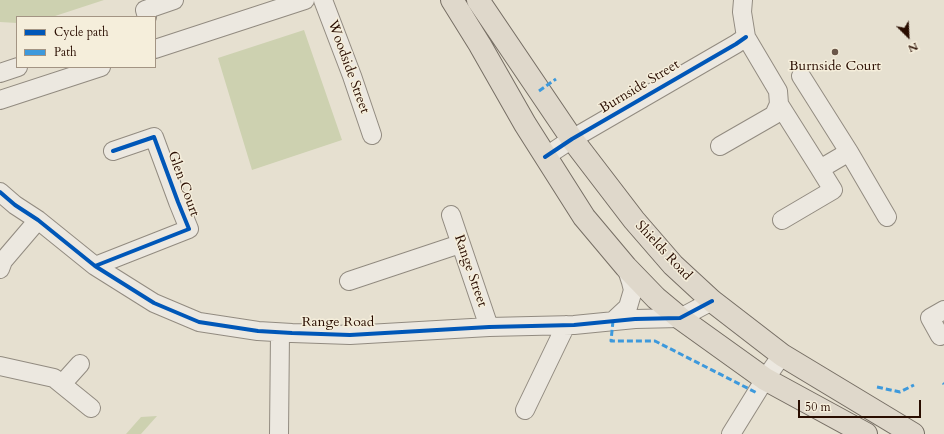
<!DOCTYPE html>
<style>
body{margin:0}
#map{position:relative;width:944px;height:434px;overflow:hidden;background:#e6e0d0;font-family:Cardo,serif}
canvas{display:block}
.legend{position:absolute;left:16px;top:16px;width:140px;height:52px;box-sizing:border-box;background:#f5eedb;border:1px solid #a39483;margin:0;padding:5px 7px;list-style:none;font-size:12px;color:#290d00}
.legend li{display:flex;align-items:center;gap:8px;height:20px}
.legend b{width:20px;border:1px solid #a39483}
.north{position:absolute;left:888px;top:16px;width:40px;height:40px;-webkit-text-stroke:3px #f5eedb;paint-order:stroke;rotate:156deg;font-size:11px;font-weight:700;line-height:16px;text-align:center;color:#290d00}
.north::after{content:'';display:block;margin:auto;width:14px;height:18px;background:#290d00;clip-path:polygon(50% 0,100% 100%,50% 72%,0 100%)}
.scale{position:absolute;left:798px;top:400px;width:123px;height:18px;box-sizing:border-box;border:2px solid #290d00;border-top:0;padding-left:5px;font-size:12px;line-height:14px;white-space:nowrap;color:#290d00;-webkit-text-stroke:3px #f5eedb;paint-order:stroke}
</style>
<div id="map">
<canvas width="944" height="434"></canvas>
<ul class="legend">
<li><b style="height:5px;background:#0057b8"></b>Cycle path</li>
<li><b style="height:5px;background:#3d99dc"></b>Path</li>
</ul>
<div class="north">N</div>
<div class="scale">50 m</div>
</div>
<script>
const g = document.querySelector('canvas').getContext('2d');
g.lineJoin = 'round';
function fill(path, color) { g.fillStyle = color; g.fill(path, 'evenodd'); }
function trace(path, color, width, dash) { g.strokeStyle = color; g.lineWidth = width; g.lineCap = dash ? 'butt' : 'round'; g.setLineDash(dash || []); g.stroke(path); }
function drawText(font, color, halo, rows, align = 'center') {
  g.font = font + ' Cardo,serif'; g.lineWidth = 3; g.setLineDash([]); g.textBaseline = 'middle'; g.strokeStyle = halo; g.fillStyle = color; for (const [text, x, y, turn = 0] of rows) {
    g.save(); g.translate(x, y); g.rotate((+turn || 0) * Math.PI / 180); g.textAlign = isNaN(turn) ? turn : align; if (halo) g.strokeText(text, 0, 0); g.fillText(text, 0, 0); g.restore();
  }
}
fill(new Path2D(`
 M0 0H104L52 17H17V23L0 22Z
 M304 30 342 140 252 170 218 58Z
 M157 416 141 434H126L141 417Z`), '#cdd1b0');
const minor = new Path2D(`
 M323 0 352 76 372 135
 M147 17 145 10 174 0
 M155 49 305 0
 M0 73 18 67
 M801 76 849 152 887 217
 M0 100 101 67
 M779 104 820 169
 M720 146 774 115 779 104 778 91 746 37 742 12 743 0
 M545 157 572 139 736 44 746 37
 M0 192 15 205 38 220 95 266 154 303 199 322 258 331 292 333 350 335 489 327 574 325 635 319 680 318 712 301
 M451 215 489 327
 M782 220 833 190 820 169 849 152
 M95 266 189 229 178 202 154 137 113 151
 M0 269 3 261 38 220
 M349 281 460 244
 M613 321 628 307 633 290 631 282 626 267
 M940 336 930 318 944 310
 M0 366 54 378 91 408
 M62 384 80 364
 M525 410 566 325
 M279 434 280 333
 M731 434 765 379 782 355`);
const major = new Path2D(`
 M452 0 480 45 525 124 584 217 626 267 656 298 680 318 765 379 866 434
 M478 0 572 139 634 220 673 265 712 301 782 355 913 434`);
trace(minor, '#928b80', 20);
trace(major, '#776f65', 24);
trace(minor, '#ece8e0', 18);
trace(major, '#dfd8cb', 22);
trace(new Path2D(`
 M539 91 556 79
 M613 321 611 341H655L757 393
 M943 383 944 384
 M877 387 900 392 914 385`), '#3d99dc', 3, [6, 3]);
trace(new Path2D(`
 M545 157 572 139 736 44 746 37
 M0 192 15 205 38 220 95 266 154 303 199 322 258 331 292 333 350 335 489 327 574 325 635 319 680 318 712 301
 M95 266 189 229 178 202 154 137 113 151`), '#0057b8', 4);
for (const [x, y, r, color] of [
 [835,52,4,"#6b5749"]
]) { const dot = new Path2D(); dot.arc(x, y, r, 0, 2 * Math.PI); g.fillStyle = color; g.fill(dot); trace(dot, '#f5eedb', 1.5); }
drawText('14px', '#290d00', '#f5eedb', [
 ["Woodside Street",348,67,70],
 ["Burnside Street",640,87,-31],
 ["Glen Court",183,184,70],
 ["Shields Road",663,251,47],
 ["Range Street",470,271,71],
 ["Range Road",338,323]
]);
drawText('14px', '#290d00', '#f5eedb', [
 ["Burnside Court",835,67]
]);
</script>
